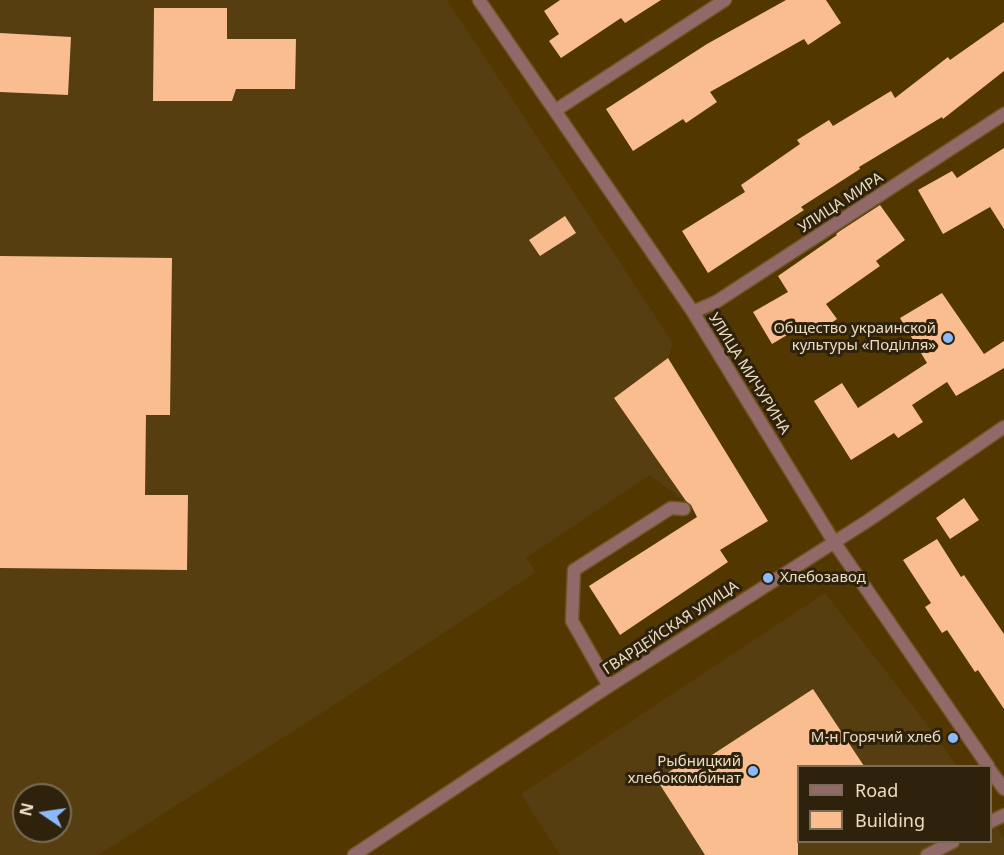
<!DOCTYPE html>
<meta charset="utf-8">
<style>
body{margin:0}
#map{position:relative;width:1004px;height:855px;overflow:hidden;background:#533700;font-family:"Noto Sans",sans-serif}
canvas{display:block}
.legend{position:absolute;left:797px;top:765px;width:195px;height:78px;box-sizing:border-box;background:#2e220d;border:2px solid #7a6c55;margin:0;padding:8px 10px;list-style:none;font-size:18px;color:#ecdcc2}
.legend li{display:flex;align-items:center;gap:12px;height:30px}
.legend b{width:30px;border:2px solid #7a6c55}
.north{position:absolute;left:12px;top:783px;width:60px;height:60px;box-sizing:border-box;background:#2e220d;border:2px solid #7a6c55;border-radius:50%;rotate:283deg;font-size:16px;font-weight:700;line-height:24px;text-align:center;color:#ecdcc2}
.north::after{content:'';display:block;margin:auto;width:21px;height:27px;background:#8cb9fc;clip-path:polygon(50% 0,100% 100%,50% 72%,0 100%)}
</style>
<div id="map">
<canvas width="1004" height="855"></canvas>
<ul class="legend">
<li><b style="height:8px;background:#916969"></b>Road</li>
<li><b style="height:16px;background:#f9bd8f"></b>Building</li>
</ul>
<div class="north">N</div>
</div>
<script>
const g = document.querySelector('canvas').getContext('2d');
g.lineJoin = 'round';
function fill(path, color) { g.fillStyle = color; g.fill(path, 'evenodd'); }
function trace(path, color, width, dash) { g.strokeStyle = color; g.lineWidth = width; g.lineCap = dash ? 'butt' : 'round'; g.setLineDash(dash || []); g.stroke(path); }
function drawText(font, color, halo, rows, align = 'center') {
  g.font = font + ' "Noto Sans",sans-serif'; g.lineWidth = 6; g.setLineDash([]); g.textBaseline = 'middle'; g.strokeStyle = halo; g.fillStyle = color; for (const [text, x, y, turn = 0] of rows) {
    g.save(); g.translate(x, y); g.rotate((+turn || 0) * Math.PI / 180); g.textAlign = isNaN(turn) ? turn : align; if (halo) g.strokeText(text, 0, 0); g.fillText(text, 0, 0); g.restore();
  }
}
fill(new Path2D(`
 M0 0H447L673 343 668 358 614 398 688 504 650 475 526 558 536 572 317 716 98 855H0ZM24 795H60V831H24Z
 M825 593 933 732 957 766H798V842H990L991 817 1004 838V855H560L521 794Z`), '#573e10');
fill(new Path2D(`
 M560 0H661L625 23 621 18 561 58 549 41 559 34 544 11Z
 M786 0H826L841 23 808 45 804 39 710 92 717 102 686 123 683 119 633 151 606 109 707 44Z
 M154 8H227V39H296L295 89H236L232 101H153Z
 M1004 22V71L943 119 942 117 859 167 860 169 801 207 804 210 708 273 682 231 745 192 741 185 800 144 797 140 829 120 833 126 891 91 895 98 948 57 950 60Z
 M0 33 71 37 68 95 0 92Z
 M1004 148V229L990 207 943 234 918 190 952 171 957 178Z
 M880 205 905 240 876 261 880 266 826 304 837 319 817 333 809 322 772 344 753 312 788 292 778 276 837 235 836 234 840 231Z
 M565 216 576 233 540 256 529 240Z
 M0 256 172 258 170 415H146L145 495H188L187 570 0 568Z
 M942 293 984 354 1004 341V368L956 396 947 382 912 405 923 422 898 438 894 433 851 460 814 401 842 383 858 408 927 363 900 318Z
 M668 358 768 521 720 550 728 562 620 635 589 586 697 517 691 505 686 501 614 398Z
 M964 498 979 520 950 539 936 518Z
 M937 539 961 577 964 575 1004 634V709L978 670 975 672 947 630 942 633 925 607 931 603 903 560Z
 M813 689 864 766H798V855H705L657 780 690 758 695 766Z`), '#f9bd8f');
const service = new Path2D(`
 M609 686 572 621 574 570 671 508 684 509
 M990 822 1004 815
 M927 855 953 842`);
const minor = new Path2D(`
 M479 0 693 312 834 542
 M556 110 725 0
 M693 312 716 302 1004 114`);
const tertiary = new Path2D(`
 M834 542 988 766
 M990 770 1004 789
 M354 855 609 686 869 520 1004 427`);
trace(service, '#6f5523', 15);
trace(minor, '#6f5523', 15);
trace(tertiary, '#6f5523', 15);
trace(service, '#916969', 12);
trace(minor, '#916969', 12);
trace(tertiary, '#916969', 12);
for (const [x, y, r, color] of [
 [948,338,6,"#8cb9fc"],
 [768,578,6,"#8cb9fc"],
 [953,738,6,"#8cb9fc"],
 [753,771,6,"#8cb9fc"]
]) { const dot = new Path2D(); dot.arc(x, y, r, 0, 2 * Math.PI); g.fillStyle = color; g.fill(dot); trace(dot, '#2e220d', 2); }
drawText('15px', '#ecdcc2', '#2e220d', [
 ["УЛИЦА МИРА",841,203,-33],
 ["УЛИЦА МИЧУРИНА",749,374,58],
 ["ГВАРДЕЙСКАЯ УЛИЦА",671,628,-33]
]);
drawText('15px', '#ecdcc2', '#2e220d', [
 ["Общество украинской",936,329],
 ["культуры «Поділля»",936,346],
 ["Хлебозавод",780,578,"left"],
 ["М-н Горячий хлеб",941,738],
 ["Рыбницкий",741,762],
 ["хлебокомбинат",741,779]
], 'right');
</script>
